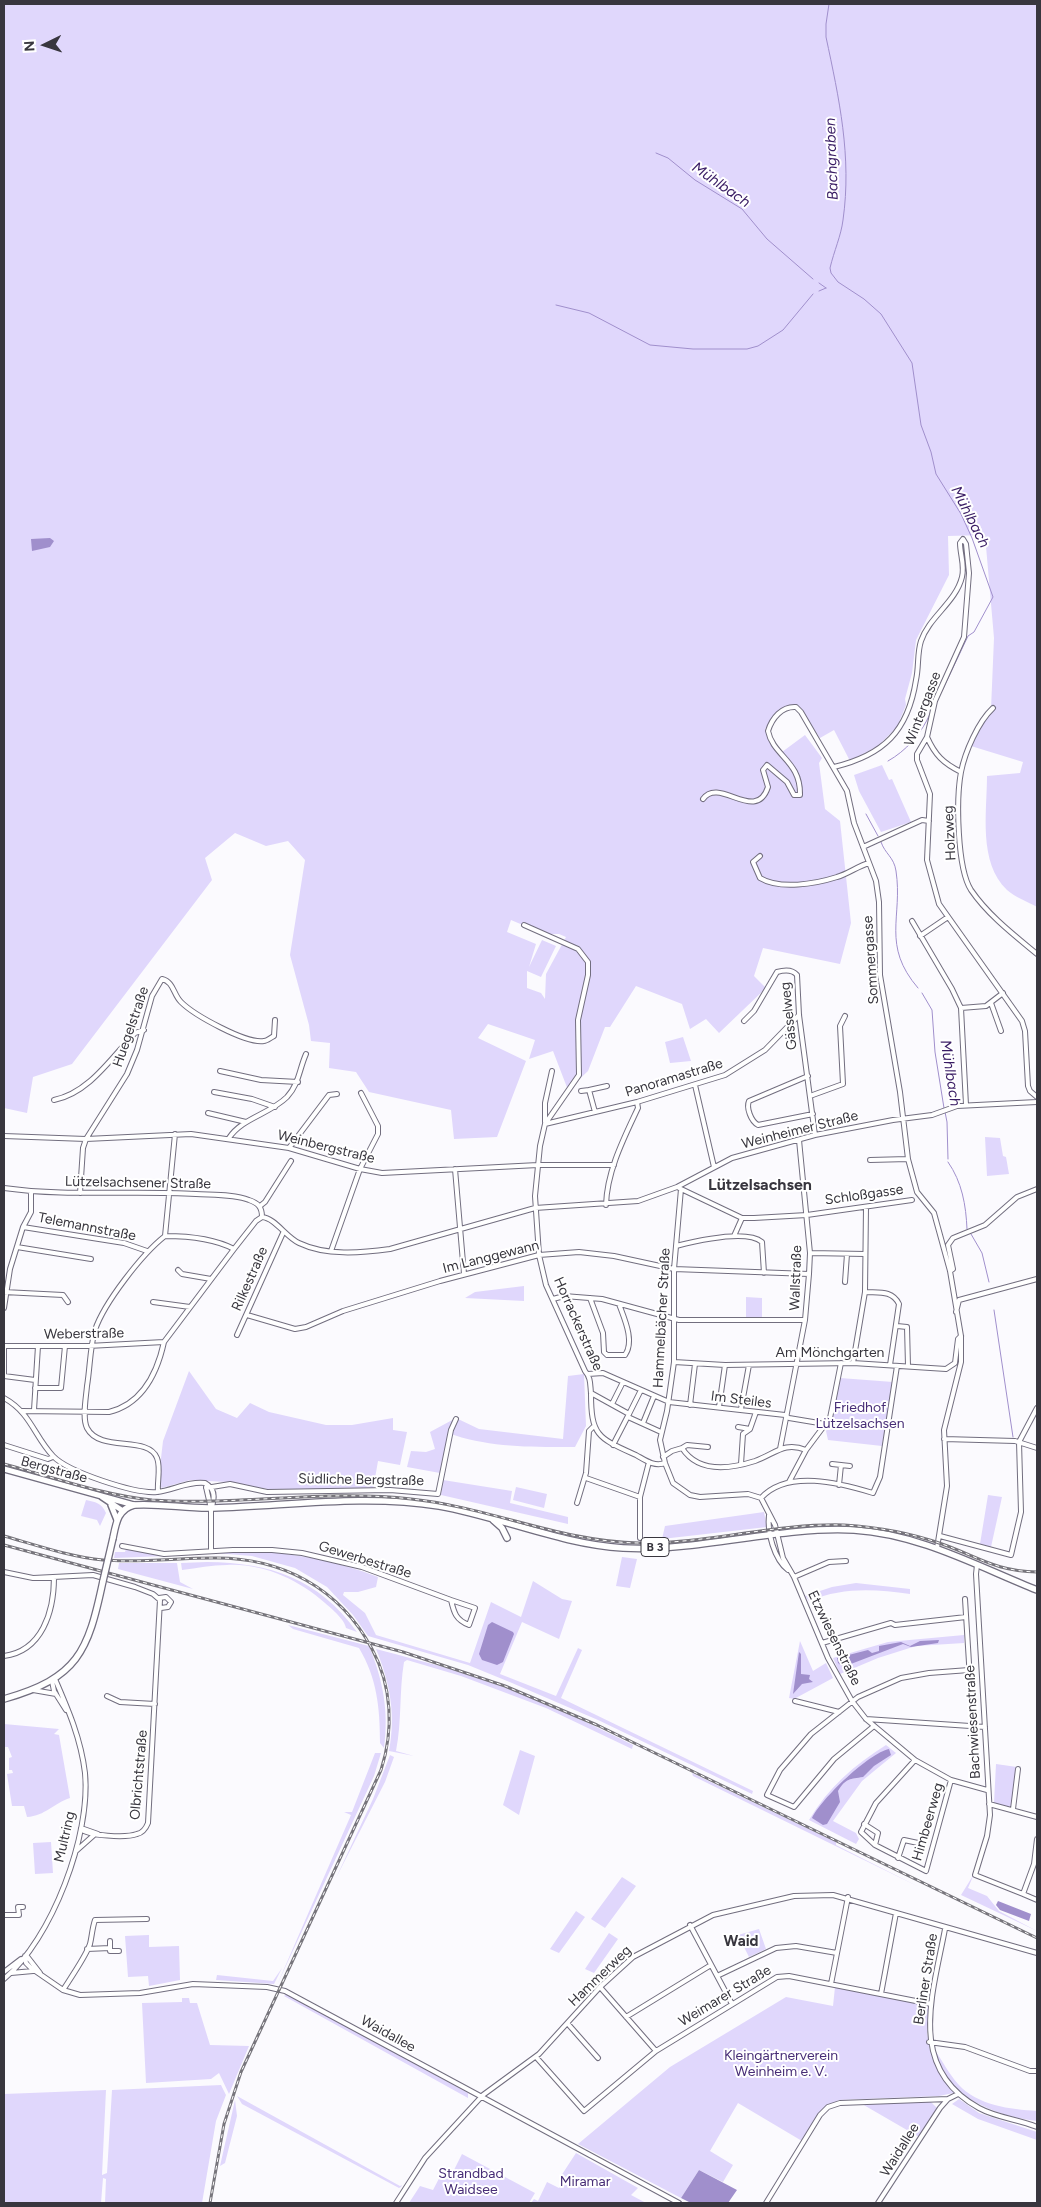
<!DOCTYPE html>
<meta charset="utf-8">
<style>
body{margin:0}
#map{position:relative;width:1041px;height:2207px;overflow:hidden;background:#fbfafe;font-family:Figtree,sans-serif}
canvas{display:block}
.frame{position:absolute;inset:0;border:5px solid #38363e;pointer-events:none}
.north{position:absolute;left:20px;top:20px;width:50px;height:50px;-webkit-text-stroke:4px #fff;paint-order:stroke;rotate:266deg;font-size:14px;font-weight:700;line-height:20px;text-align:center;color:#38363e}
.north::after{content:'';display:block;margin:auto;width:18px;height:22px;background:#38363e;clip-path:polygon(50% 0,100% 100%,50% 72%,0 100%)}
</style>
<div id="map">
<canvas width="1041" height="2207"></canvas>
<div class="frame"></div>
<div class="north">N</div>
</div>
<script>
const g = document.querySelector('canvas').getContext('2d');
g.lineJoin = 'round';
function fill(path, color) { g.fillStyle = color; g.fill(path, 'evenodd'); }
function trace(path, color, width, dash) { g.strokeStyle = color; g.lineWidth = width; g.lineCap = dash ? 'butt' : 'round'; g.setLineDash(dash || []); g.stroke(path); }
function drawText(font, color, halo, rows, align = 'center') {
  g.font = font + ' Figtree,sans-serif'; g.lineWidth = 4; g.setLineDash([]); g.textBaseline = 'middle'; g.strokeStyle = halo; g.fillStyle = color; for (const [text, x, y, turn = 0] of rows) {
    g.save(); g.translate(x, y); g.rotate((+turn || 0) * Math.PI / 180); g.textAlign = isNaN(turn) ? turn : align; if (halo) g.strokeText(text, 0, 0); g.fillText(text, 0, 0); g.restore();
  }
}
fill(new Path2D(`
 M4 4H1037V907C1028 902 1015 897 1007 890 978 862 987 812 987 776L1020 773 1023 762 971 746 991 709 994 638 985 535 948 536 949 575 916 640 912 673 905 699 906 705 897 727 878 746 850 761 834 730 820 738 800 709C784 707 774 717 765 729L782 752 805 735 822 758 819 763 825 809 840 821 851 923 840 964 763 948 754 976 766 988 719 1033 706 1019 690 1029 682 1004 636 986 610 1027H605L588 1071 568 1090 553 1051 529 1059 535 1040 488 1024 478 1038 526 1061 497 1137 454 1139 451 1110 369 1092 356 1072 329 1068 330 1043 311 1041 309 1025 290 955 305 860 288 841 266 846 235 833 205 858 212 880 72 1064 33 1077 27 1113 4 1108ZM511 920 544 934H559L566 937 546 974 545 999 541 993 527 988V971L541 977 556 946 542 940 529 967 536 944 507 932Z
 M882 765 889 780 892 779 911 822 881 832 859 791 854 775Z
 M683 1037 691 1061 670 1063 665 1042Z
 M985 1137 1000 1138 1003 1156 1006 1157 1009 1174 987 1176Z
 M524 1286V1301L465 1298 475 1292Z
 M746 1297 762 1298V1317H746Z
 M189 1371 216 1409 237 1418 250 1403 269 1412 326 1425H352L393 1418V1430L407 1432 400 1465 378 1461 373 1490H273L227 1482 190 1480 162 1488 158 1484 163 1441Z
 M584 1374 586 1426 575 1447C532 1447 489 1448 448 1433L440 1473 407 1467 411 1451 426 1452 435 1449 430 1432 456 1418 479 1429 563 1439 568 1376Z
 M840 1378 893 1382 882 1446 828 1440 826 1431 831 1424Z
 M443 1480 512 1491 510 1503 568 1517V1524L441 1495Z
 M516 1487 547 1494 544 1508 513 1500Z
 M988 1495 1002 1497 991 1547 980 1544Z
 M86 1500C95 1502 102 1503 106 1513L100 1526 97 1520 81 1516Z
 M764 1512 767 1527 662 1539 665 1526Z
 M126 1549 165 1556 114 1558 115 1552H125Z
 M252 1551C296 1553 336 1561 378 1577L376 1587 358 1592H344L343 1595 365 1613 376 1635 470 1663 491 1602 521 1617 533 1581 562 1599 572 1601 559 1639 522 1622 500 1674 556 1696 578 1648 582 1650 561 1698 753 1791 752 1794 598 1720 512 1683 468 1665 368 1636 353 1615 327 1587 295 1568 252 1556 215 1553Z
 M622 1557 637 1559 630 1588 616 1586Z
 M207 1562C271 1563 318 1578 357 1632L346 1628C345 1620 332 1609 325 1603 299 1580 263 1563 227 1565 212 1565 197 1568 182 1570L181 1563Z
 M119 1563H177L180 1582 193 1589 118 1569Z
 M856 1583 910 1589V1594C874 1589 843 1587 809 1601L805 1596 832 1587Z
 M288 1625 369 1646C383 1680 389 1711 384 1748L380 1743C380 1708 377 1678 359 1648L293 1629Z
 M964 1635V1643L916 1646 878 1658 840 1674 833 1658 888 1642Z
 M800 1641 813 1671 826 1663 833 1678 794 1699 789 1698Z
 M376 1649C405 1657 435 1664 464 1673 522 1691 579 1718 633 1745L632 1749 546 1708 461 1676 407 1660 404 1662C399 1692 402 1721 396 1751L414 1756 389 1751C396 1714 390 1683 376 1649Z
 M4 1724 59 1729 54 1734 59 1735 70 1798C54 1803 45 1816 27 1817L24 1806H12L7 1774 13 1773 12 1770H9V1758L12 1757 8 1747H4Z
 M886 1745 896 1753 862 1781 833 1821 856 1833 859 1839 856 1844 809 1820C828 1788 854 1765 886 1745Z
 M520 1750 535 1756 519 1815 503 1805Z
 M375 1753H381L374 1776 277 1985 351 1815 344 1812H352Z
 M390 1755 394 1757 385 1782 336 1878 373 1799Z
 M996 1764 1017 1767 1012 1805 1009 1807 994 1803Z
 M692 1773 836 1842V1845L919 1887 693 1776Z
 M51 1842 53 1873 35 1874 33 1843Z
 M974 1874 968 1888 987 1896 999 1911 1037 1931 961 1895Z
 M622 1877 636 1886 605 1928 591 1919Z
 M576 1911 585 1917 559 1953 550 1949Z
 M759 1929 766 1949 749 1957 738 1935Z
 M609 1933 618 1939 594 1973 585 1969Z
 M149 1935V1947L179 1946 180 1980 149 1986 148 1976 128 1977 125 1936Z
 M282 1968 274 1984 216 1980 217 1975 273 1981Z
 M835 1987 929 2005 927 2033 930 2050 934 2049C942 2060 949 2074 958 2084 978 2106 1010 2109 1037 2111V2121C1007 2118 983 2108 958 2092L939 2096 839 2100 824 2108 802 2141 738 2103 710 2151 733 2165 723 2182 699 2170 681 2198 578 2144 670 2067 786 1997 833 2006Z
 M287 1994 468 2093V2098L284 1996Z
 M182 1998H189L190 2003H197L210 2045 249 2046 229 2094 219 2073 211 2079 146 2083 142 2003 182 2002Z
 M221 2085 226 2095 216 2121 202 2203H105L106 2179 103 2178 101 2203H4V2094L106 2090 102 2175 107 2173 112 2090Z
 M237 2096 400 2186 402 2185 401 2187 399 2188 242 2104Z
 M959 2099 979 2113 1037 2132V2140L978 2119 952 2104Z
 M235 2100 237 2116 225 2163 220 2166Z
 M931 2102 937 2108 919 2137 862 2104Z
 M576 2153 638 2188 631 2195 646 2203H531L534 2199 538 2201 547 2182 559 2188 564 2178 561 2176Z
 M462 2154 535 2193 529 2203H409L420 2186 433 2190 445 2167 454 2170Z`), '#e0d7fc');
fill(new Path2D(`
 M50 538 54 541 50 547 32 551 31 539Z
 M492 1622 513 1632 514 1634 503 1662 497 1665 482 1660 479 1654 488 1625Z
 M939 1640 938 1643 911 1647 903 1644 843 1667 838 1663 837 1658 868 1650 872 1653 879 1651V1646L901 1642 910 1646 920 1641Z
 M799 1652 801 1654V1674L810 1675 809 1679 813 1682 802 1684 793 1694Z
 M889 1749 891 1755 874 1766 863 1777C850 1779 846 1778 838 1791L840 1802 827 1824 823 1825 812 1818C821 1799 869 1753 889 1749Z
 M998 1901 1031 1914 1029 1921 1000 1910 996 1905Z
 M699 2170 737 2190 728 2203H691L681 2198Z`), '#a08fcc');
trace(new Path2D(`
 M829 4 826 24V37C839 98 852 157 843 220 841 236 834 251 830 268L831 273 838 282 864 299 881 314 912 363 921 425 931 452 936 474 961 514 972 538 993 597 974 632 968 636 942 691
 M656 153 668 158 695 180 742 209 767 239 813 279
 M819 283 826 288
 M819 291 826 288
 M556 305 589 313 650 345 693 349H747L758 346 783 330 813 294
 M888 761C906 751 921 734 930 714
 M866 814 878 836
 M881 842C885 854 894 857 896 871 903 917 881 945 918 988
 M922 993 932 1010 935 1052 944 1108
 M945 1112 947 1122 948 1159
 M948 1162C962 1182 966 1205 967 1229
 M971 1234 982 1253 989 1282
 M994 1310 1013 1437`), '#a08fcc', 1);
const minor = new Path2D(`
 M993 708C978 722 965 752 961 772 956 799 957 868 971 890 988 915 1014 935 1037 954
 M927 737C935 755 943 763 961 772
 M834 767C884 755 908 731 916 680 919 667 917 653 921 641 929 617 956 602 962 577 965 566 960 554 960 543L963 539 966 544 969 573 964 637 935 701 927 737 917 754V760L930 794 927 860 939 904 1022 1021 1025 1031 1028 1086 1030 1091 1037 1097
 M703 799C719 776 756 824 768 787L763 770 767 765 787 782 794 795H800C801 761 773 756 768 731 772 718 782 706 796 707L801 712 847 791 854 823 876 881 879 902 880 975 900 1092 908 1159 917 1192 934 1213 950 1271 961 1336V1362L944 1430 947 1486 937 1548
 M863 847 922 820 929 821
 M760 856 753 862 760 878C780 890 815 884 837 877 848 874 858 866 869 863
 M912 921 952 989 961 1008 966 1105
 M524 925 578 949 588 962V975L578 1020 579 1075 545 1124 540 1146 535 1196 539 1255 546 1285 585 1371C591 1378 590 1384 591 1393 591 1436 598 1438 636 1455 645 1460 654 1467 665 1463
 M920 936 948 917
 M991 1003 1001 1031
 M961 1008 986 1006 1003 993
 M744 1021 754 1011 777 972C784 970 792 969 797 975L799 1015 815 1135
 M220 1071 261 1080 298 1082
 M808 1076 749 1101C746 1108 751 1121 758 1125L813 1114
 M695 1085 714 1167
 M581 1091 589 1090
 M214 1092 252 1099 275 1107
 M810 1096 843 1084 840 1026 845 1016
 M54 1100C89 1093 111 1058 135 1033L144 1030
 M595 1112 589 1090 607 1086
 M208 1113 246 1122
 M545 1122V1103L552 1071
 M545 1124 637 1102 725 1075 765 1050 799 1015
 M4 1136 86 1139 191 1134 289 1148 360 1169 382 1173 538 1165H614
 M229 1138C242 1118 270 1114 287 1097 299 1084 299 1070 306 1054
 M289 1148 329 1095 337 1094
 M870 1160 908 1159
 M455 1169 464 1274
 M4 1188C68 1197 132 1190 196 1194 213 1195 234 1194 249 1200 258 1203 262 1207 262 1217
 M679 1188 742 1218H754L807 1215 912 1200
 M681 1189 674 1269V1362L667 1411 660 1440 665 1463 673 1483 690 1495 700 1497 748 1494 761 1498 775 1525 783 1558 794 1577 828 1658 852 1701 866 1719 915 1760 951 1780 987 1790
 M80 1193 83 1148 86 1139 127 1074 137 1050 152 996 162 979C174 982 173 994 181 1002 194 1015 246 1044 264 1041 267 1041 270 1038 274 1036L275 1020
 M606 1205C607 1171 624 1138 638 1108L637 1102
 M260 1206 265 1202 291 1161
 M262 1217C275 1218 286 1237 299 1243 326 1256 361 1253 390 1249L535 1208 638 1201 677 1187 732 1158 815 1135 893 1120 932 1115 957 1106 1037 1102
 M23 1227 124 1243 147 1251
 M165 1236 175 1134
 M734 1236 742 1218
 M676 1246C696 1241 746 1229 762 1242L764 1273
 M17 1247 91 1259
 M331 1251 360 1169 378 1134V1126L361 1093
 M810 1253 865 1254
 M178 1270 182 1274 211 1279
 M950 1271 953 1269 948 1245 953 1238 985 1225 1017 1197 1037 1189
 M845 1282 847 1254
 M4 1292 63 1295 68 1302
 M865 1292C879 1293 892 1290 899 1304L890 1365
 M590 1298 603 1333 604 1352 607 1355H625C635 1341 624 1318 619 1304
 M553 1299 564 1296 602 1299 679 1320H805
 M153 1302 190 1307
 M4 1308 10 1269 23 1227 31 1212V1192
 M956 1312 959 1300 1037 1279
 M247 1315 295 1329 306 1327 343 1311 440 1281 539 1255 579 1252 614 1256 674 1269 809 1274
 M897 1326 907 1327 908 1366
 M237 1335 283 1233
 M164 1342 234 1249 256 1221 262 1217
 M4 1346H88L164 1342
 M4 1346V1376L35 1380
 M674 1362 725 1365 853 1363 946 1369 955 1363 958 1339 961 1336
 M853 1363 865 1292 866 1207
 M588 1374 603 1373 669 1402 785 1415 789 1418 825 1424
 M35 1388H61L65 1346
 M591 1393 629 1414 613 1445
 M4 1398C31 1413 34 1436 53 1456 68 1472 135 1494 157 1492 173 1490 189 1481 205 1483 216 1489 215 1499 211 1509
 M612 1404 623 1382
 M690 1405 695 1364
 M719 1407 725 1365
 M741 1409 749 1365
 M34 1410 38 1346
 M22 1411 109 1412C142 1404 157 1374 164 1342
 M629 1414 641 1390
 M628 1417 661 1432
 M643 1423 654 1396
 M738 1427 750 1429
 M944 1439 1015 1441 1037 1448
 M4 1445 48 1459 53 1457
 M682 1448 687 1445 708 1447
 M780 1449 805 1320 809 1274 810 1253 799 1140
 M663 1457 672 1451 682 1448C698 1473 730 1469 755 1461 775 1454 784 1441 806 1450
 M741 1464 743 1434 750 1429 756 1412
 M832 1464 850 1466
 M586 1478 640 1497
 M789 1482 806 1450 830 1418 841 1363
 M839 1485 841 1465
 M206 1487 211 1509V1551
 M206 1488 230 1484 267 1492 390 1490 438 1494 451 1430 456 1419
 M158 1492C157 1481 161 1468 157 1458 148 1435 100 1453 87 1428 82 1418 86 1398 87 1386 90 1368 90 1347 95 1330 104 1303 142 1254 165 1236 188 1236 213 1238 234 1249
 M761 1498C787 1469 840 1483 873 1493L880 1477 897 1366
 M577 1503 586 1473 589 1431 593 1427
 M769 1515C767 1532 774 1559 788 1570
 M940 1536 1011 1555 1021 1512 1019 1442 1037 1408
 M640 1538V1497L649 1462
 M122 1546 164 1554 233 1550H272L302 1553 362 1567 451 1600
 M977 1565 976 1574 990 1815 987 1836 975 1875 1023 1894 1034 1864 1037 1839
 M4 1572 33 1578 93 1575 135 1587 153 1594 160 1600 148 1823C146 1828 142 1833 137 1834 126 1838 88 1836 81 1829
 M794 1577 829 1562 846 1561
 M159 1598 166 1597 171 1602 168 1607 161 1608
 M965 1599 972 1711
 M451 1600 475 1608 469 1625C456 1620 454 1613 451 1600Z
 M822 1643 891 1623 895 1625 966 1617
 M4 1656C42 1651 54 1612 54 1577
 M52 1681 54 1691 66 1710
 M33 1690 56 1694
 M107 1696 120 1702 155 1704
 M795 1701 839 1712
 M866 1719 985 1727
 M874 1726 834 1759 794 1807 767 1795 780 1770 811 1734 858 1697 901 1678 929 1673 969 1670
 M915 1760 876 1803 861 1832 875 1845 926 1871 951 1780
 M989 1804 1037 1817
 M1013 1809 1018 1769
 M864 1824 878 1833 875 1845
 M81 1828 98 1834
 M76 1851 94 1835
 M898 1858 904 1840 918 1843
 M1023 1894 1037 1900
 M4 1915H19L18 1907H23
 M690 1925 732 2004
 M945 1929C933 1994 906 2068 979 2108 997 2118 1018 2119 1037 2127
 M110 1941V1948
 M87 1949 110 1948V1951H119
 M26 1955 40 1973
 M25 1956 26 1963 31 1968 63 1990 80 1995 140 1993 193 1984 267 1987 285 1991 679 2203
 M4 1972 21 1959
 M11 1973 33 1971
 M717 1976 776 1948 796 1946 837 1953
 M4 1979C52 1939 91 1835 85 1773 81 1739 68 1709 55 1679
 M831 1984 848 1897
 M600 1987 656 2051
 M63 1990C70 1979 86 1956 90 1944 92 1936 92 1929 95 1920L147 1919
 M881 1994 896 1913
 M626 2017 711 1965
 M568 2024 598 2058
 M929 2042 965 2047 1030 2071H1037
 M536 2057 584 2111 656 2051 777 1977 789 1976 931 2004
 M396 2203 425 2158 483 2095 539 2054 600 1987 633 1957 713 1915 794 1896 833 1895 1037 1953
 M766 2203 820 2115 828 2107 840 2103 948 2099
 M878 2203 940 2108 948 2099 958 2094`);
const secondary = new Path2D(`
 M4 1469 134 1505
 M102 1497 123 1511
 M111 1505 117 1520`);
const primary = new Path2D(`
 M493 1520 502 1528 507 1538
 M113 1538C116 1523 118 1509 134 1505 160 1503 187 1509 213 1508 288 1506 364 1494 439 1506 501 1517 560 1544 623 1548 700 1552 777 1526 854 1530 919 1534 977 1566 1037 1590
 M4 1699C78 1678 88 1652 103 1581`);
trace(minor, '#726e7f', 6);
trace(secondary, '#726e7f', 8);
trace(primary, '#726e7f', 8);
trace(minor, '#fff', 4);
trace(secondary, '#fff', 5);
trace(primary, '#fff', 5.5);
const rail = new Path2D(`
 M4 1464C53 1477 102 1495 152 1500 238 1506 325 1489 411 1499 488 1507 562 1542 639 1543 707 1544 775 1523 844 1525 877 1527 911 1533 942 1544 979 1557 995 1571 1037 1572
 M4 1536C36 1545 70 1557 103 1560 140 1563 177 1558 213 1558 281 1557 340 1588 372 1649 392 1686 394 1730 381 1770L241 2072 224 2124 210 2203
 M4 1545 403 1652 505 1686 597 1725 1037 1938`);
trace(rail, '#77757c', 3);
trace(rail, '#fff', 1, [4]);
const primaryBridge = new Path2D(`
 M103 1581 113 1538`);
trace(primaryBridge, '#726e7f', 8, []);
trace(primaryBridge, '#fff', 5.5);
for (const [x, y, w] of [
 [655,1547,28]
]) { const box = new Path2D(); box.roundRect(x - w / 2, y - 9.5, w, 19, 4); g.fillStyle = '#fff'; g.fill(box); trace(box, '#38363e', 1); }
drawText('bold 12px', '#38363e', null, [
 ["B 3",655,1547]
]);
drawText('14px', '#38363e', '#fff', [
 ["Wintergasse",923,709,-69],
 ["Holzweg",950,833,-93],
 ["Sommergasse",871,960,-94],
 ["Gässelweg",789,1016,-96],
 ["Huegelstraße",131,1027,-71],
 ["Panoramastraße",674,1078,-17],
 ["Weinheimer Straße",800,1130,-14],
 ["Weinbergstraße",326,1147,14],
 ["Lützelsachsener Straße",138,1183,1],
 ["Schloßgasse",864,1195,-8],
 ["Telemannstraße",87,1227,11],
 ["Im Langgewann",491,1257,-14],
 ["Wallstraße",796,1278,-88],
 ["Rilkestraße",250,1279,-66],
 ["Hammelbächer Straße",662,1318,-87],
 ["Horrackerstraße",578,1324,66],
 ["Weberstraße",84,1334,-1],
 ["Am Mönchgarten",830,1353],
 ["Im Steiles",741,1400,7],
 ["Bergstraße",54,1470,15],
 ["Südliche Bergstraße",361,1480,1],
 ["Gewerbestraße",365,1560,17],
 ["Etzwiesenstraße",834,1638,64],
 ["Bachwiesenstraße",973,1722,-93],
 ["Olbrichtstraße",139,1775,-85],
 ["Himbeerweg",928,1822,-74],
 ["Multring",65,1837,-77],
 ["Hammerweg",600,1976,-44],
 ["Berliner Straße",926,1979,-81],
 ["Weimarer Straße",725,1996,-31],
 ["Waidallee",388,2034,29],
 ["Waidallee",900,2150,-58]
]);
drawText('14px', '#472d76', '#fff', [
 ["Friedhof",860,1408],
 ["Lützelsachsen",860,1424],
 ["Kleingärtnerverein",781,2056],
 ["Weinheim e. V.",781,2072],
 ["Strandbad",471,2174],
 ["Waidsee",471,2190],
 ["Miramar",585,2182]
]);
drawText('italic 15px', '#391c64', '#fff', [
 ["Bachgraben",832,159,-92],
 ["Mühlbach",721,185,35],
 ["Mühlbach",970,517,63],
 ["Mühlbach",950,1073,81]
]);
drawText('bold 15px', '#38363e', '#fff', [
 ["Waid",741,1942]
]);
drawText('bold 16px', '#38363e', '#fff', [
 ["Lützelsachsen",760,1185]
]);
</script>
